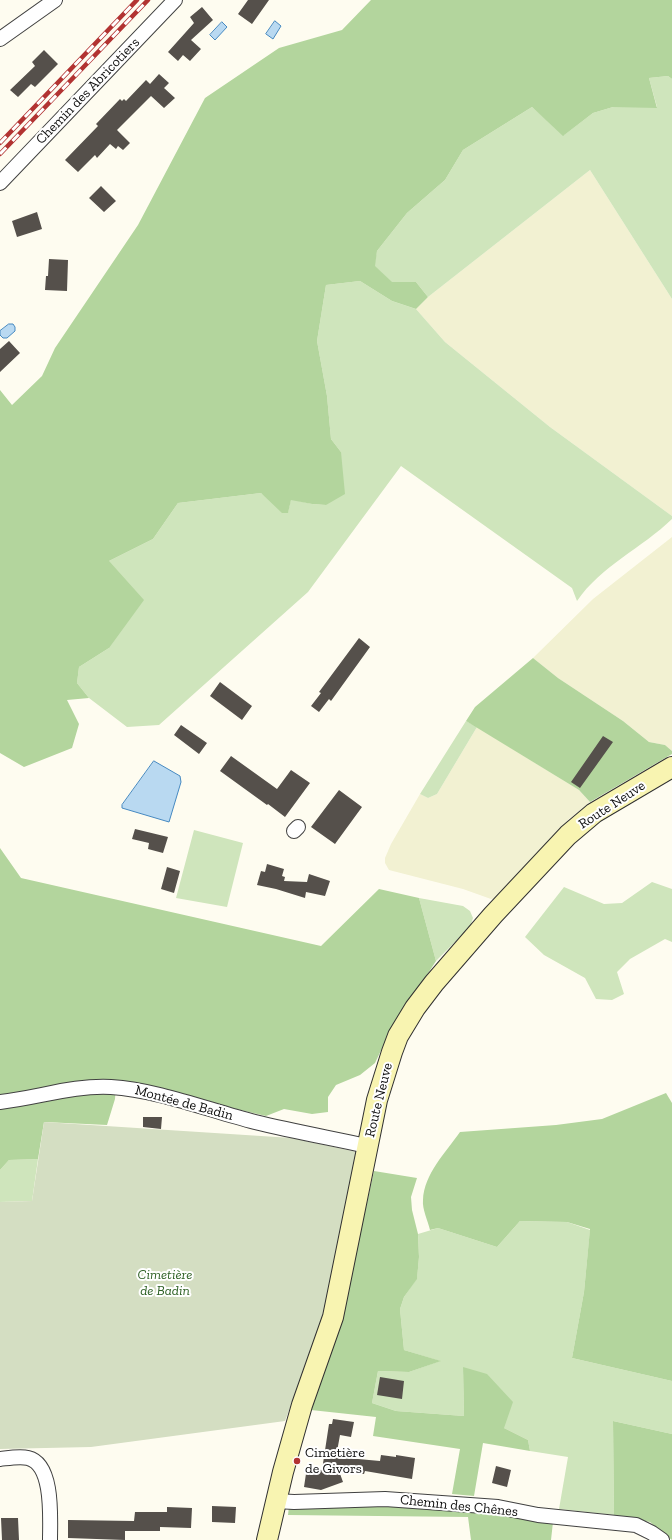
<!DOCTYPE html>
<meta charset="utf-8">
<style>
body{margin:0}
canvas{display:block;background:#fefcf0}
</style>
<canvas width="672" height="1540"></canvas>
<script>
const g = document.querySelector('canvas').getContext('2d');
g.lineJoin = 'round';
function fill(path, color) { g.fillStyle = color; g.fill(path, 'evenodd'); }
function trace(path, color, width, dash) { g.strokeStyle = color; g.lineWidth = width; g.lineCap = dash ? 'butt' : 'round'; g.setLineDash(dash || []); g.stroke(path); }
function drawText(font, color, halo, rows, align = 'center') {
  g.font = font + ' "Zilla Slab",serif'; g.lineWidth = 4; g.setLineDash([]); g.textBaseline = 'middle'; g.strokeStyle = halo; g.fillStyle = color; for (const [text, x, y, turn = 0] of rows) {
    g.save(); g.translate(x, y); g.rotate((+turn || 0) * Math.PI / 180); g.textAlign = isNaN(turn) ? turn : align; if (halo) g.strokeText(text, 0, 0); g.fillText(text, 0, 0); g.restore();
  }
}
fill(new Path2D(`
 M590 170 672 299V516L550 427 445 342 416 309 428 297Z
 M672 537V751L665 745 649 742 623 721 558 678 533 658 593 599Z
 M477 727 579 790 590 802 569 819 498 898 491 899 463 889 389 870 385 863V858L391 844 420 794 428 798 437 794Z`), '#f2f1d2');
fill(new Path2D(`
 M668 76 672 79V299L590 170 428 297 416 282 392 283 374 266 377 251 407 213 445 180 463 150 532 107 564 135 593 113 613 107H657L649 78Z
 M360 281 392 301 416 309 445 342 550 427 672 516V519C642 548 601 566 577 601L572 588 401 466 308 592 159 725 127 727 89 698 77 683 79 667 109 648V561L153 539 178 503 261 493 288 512 291 499 312 504 326 505 341 452 331 439 327 396 317 341 326 285Z
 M466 721 477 727 437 794 428 798 420 794Z
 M194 830 243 843 227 907 176 898Z
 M652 882 672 889V942L665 939 630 959 617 972 624 994 612 1000 596 999 585 978 544 955 525 937 564 887 604 904 622 903Z
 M419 898 463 906 470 911 473 918 470 927 436 961Z
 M38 1159 32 1201 0 1202V1170L9 1160Z
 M520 1221 567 1222 590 1230 584 1292 572 1358 672 1381V1434L613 1421 614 1515 559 1509 568 1457 530 1451 528 1440 504 1428 463 1367 464 1416 396 1411 372 1403 378 1371 409 1372 440 1361 404 1350 400 1309 404 1297 417 1278 419 1257 418 1234 438 1228 497 1247Z`), '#cfe5bc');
fill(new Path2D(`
 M371 0H672V79L668 76 649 78 657 108 613 107 593 113 563 136 532 107 463 150 445 180 407 213 377 251 375 266 392 282H416L428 297 416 309 392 301 360 281 326 285 317 341 327 396 331 439 341 452 345 494 326 505 312 504 291 500 288 513H282L261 493 178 503 153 539 109 561 144 600 109 648 79 667 77 683 89 698 67 700 79 724 72 748 24 767 0 753V390L12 405 42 376 55 348 138 225 205 98 279 48 342 30Z
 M533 658 558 678 623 721 649 742 665 745 672 751V754L590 802 579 790 466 721 475 707Z
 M0 848 21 878 321 946 379 889 419 898 436 961 414 995 396 1019 375 1063 360 1075 336 1085 328 1097V1112L312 1114 284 1109 266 1116 181 1096 116 1083 115 1099 107 1125 44 1122 38 1159 9 1160 0 1170Z
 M666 1093 672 1103V1381L572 1358 584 1292 590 1229 567 1222 520 1221 497 1247 438 1228 430 1230C428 1221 422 1209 423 1200 424 1174 446 1152 460 1132L556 1125 602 1119Z
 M374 1171 417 1178 411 1197 412 1210 418 1234 419 1257 417 1279 404 1297 400 1309 404 1350 441 1361 409 1372 378 1371 372 1403 396 1411 464 1416 463 1367 487 1374 513 1402 504 1428 528 1440 530 1451 483 1443 474 1496 452 1494 460 1449 373 1436 376 1417 311 1410 356 1253Z
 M613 1421 672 1434V1540L650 1522 614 1515Z
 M390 1504 470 1508 553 1522 551 1540H471L468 1517 288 1515 289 1506Z`), '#b3d59d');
fill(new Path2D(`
 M44 1122 292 1138 357 1152 325 1314 285 1421 91 1447 0 1449V1202L32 1201Z`), '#d4dec2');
const water = new Path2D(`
 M275 21 281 26 273 39 266 34Z
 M222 22 227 27 215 40 210 35Z
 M9 324H13L15 327V331L7 338H3L0 335V331Z
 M154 761 180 776 181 782 169 822 122 808V805Z`);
fill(water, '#b9d9f1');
trace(water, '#4689c1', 1);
fill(new Path2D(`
 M248 0H269L252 24 238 14Z
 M202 7 213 20 191 40 201 49 190 61 183 55 178 61 168 52 194 23 190 17Z
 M44 50 58 64 35 87 31 84 18 97 10 90 35 66 32 62Z
 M159 74 169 83 164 88 175 98 164 108 151 96 117 130 130 143 123 150 118 146 116 149 110 144 97 158 95 155 78 172 65 160 98 126 96 124 120 99 122 101 124 99 126 101 146 80 150 84Z
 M101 186 116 201 104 212 89 198Z
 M37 212 42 229 17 237 12 221Z
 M49 259 68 260 67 291 45 290 46 276H48Z
 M9 341 20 353 0 372V349Z
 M359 638 370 647 331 701 329 699 319 712 311 706 321 693 319 692Z
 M220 682 252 706 242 720 210 696Z
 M181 725 207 743 199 754 174 735Z
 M603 736 613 742 580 788 571 782Z
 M231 756 277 789 291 770 310 783 285 817 268 804 267 805 220 771Z
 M339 790 362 807 335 844 311 827Z
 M135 829 168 837 163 853 148 849 149 843 132 839Z
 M267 864 284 869 282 876 285 877 284 881 307 882 309 874 330 881 325 896 306 892 305 898 276 889 257 885 261 871 265 872Z
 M167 867 180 871 174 893 161 889Z
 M143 1117H162L161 1129 143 1127Z
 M380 1377 404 1381 402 1399 377 1395Z
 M333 1419 354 1422 351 1437 340 1435 336 1457 380 1461 381 1455 396 1457V1455L415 1458 412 1479 365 1471 364 1474 339 1471 343 1482 321 1490 304 1487 307 1467 322 1470 329 1424H332Z
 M496 1466 511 1470 507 1487 492 1483Z
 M212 1506 236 1507 235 1523 212 1522Z
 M167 1507 192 1508 191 1528 160 1527V1531H125V1540L68 1538V1520L134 1521 135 1512H167Z
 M1 1518H18L19 1540H2Z`), '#55504b');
const street = new Path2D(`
 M0 39 55 0
 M0 183 175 0
 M294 831 298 827
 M0 1102C37 1098 73 1085 111 1087 158 1090 208 1110 255 1122 292 1131 330 1138 367 1146
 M0 1459C9 1458 20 1456 28 1458 54 1464 50 1519 50 1540
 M276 1501 294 1502 385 1499 498 1507 538 1515 636 1525 652 1533 662 1540`);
const secondary = new Path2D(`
 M267 1540 283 1472 302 1405 333 1317 377 1100 392 1052 398 1036 415 1008 434 983 493 915 568 835 594 813 672 767`);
trace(street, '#414141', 16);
trace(secondary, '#303030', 22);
trace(street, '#fff', 14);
trace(secondary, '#f8f4b1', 20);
const rail = new Path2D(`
 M0 143 137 0
 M0 154 148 0`);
trace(rail, '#b23332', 4.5);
trace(rail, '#fff', 3, [9]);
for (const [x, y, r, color] of [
 [297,1461,4,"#b23332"]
]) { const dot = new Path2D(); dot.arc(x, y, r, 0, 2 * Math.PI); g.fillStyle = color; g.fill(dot); trace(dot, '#fff', 1.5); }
drawText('14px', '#0e0e0e', '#fff', [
 ["Chemin des Abricotiers",88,91,-46],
 ["Route Neuve",612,805,-33],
 ["Route Neuve",379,1100,-76],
 ["Montée de Badin",184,1103,15],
 ["Chemin des Chênes",459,1506,6]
]);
drawText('italic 14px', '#2d6024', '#fff', [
 ["Cimetière",165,1275],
 ["de Badin",165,1291]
]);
drawText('14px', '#0e0e0e', '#fff', [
 ["Cimetière",305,1453],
 ["de Givors",305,1469]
], 'left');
</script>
